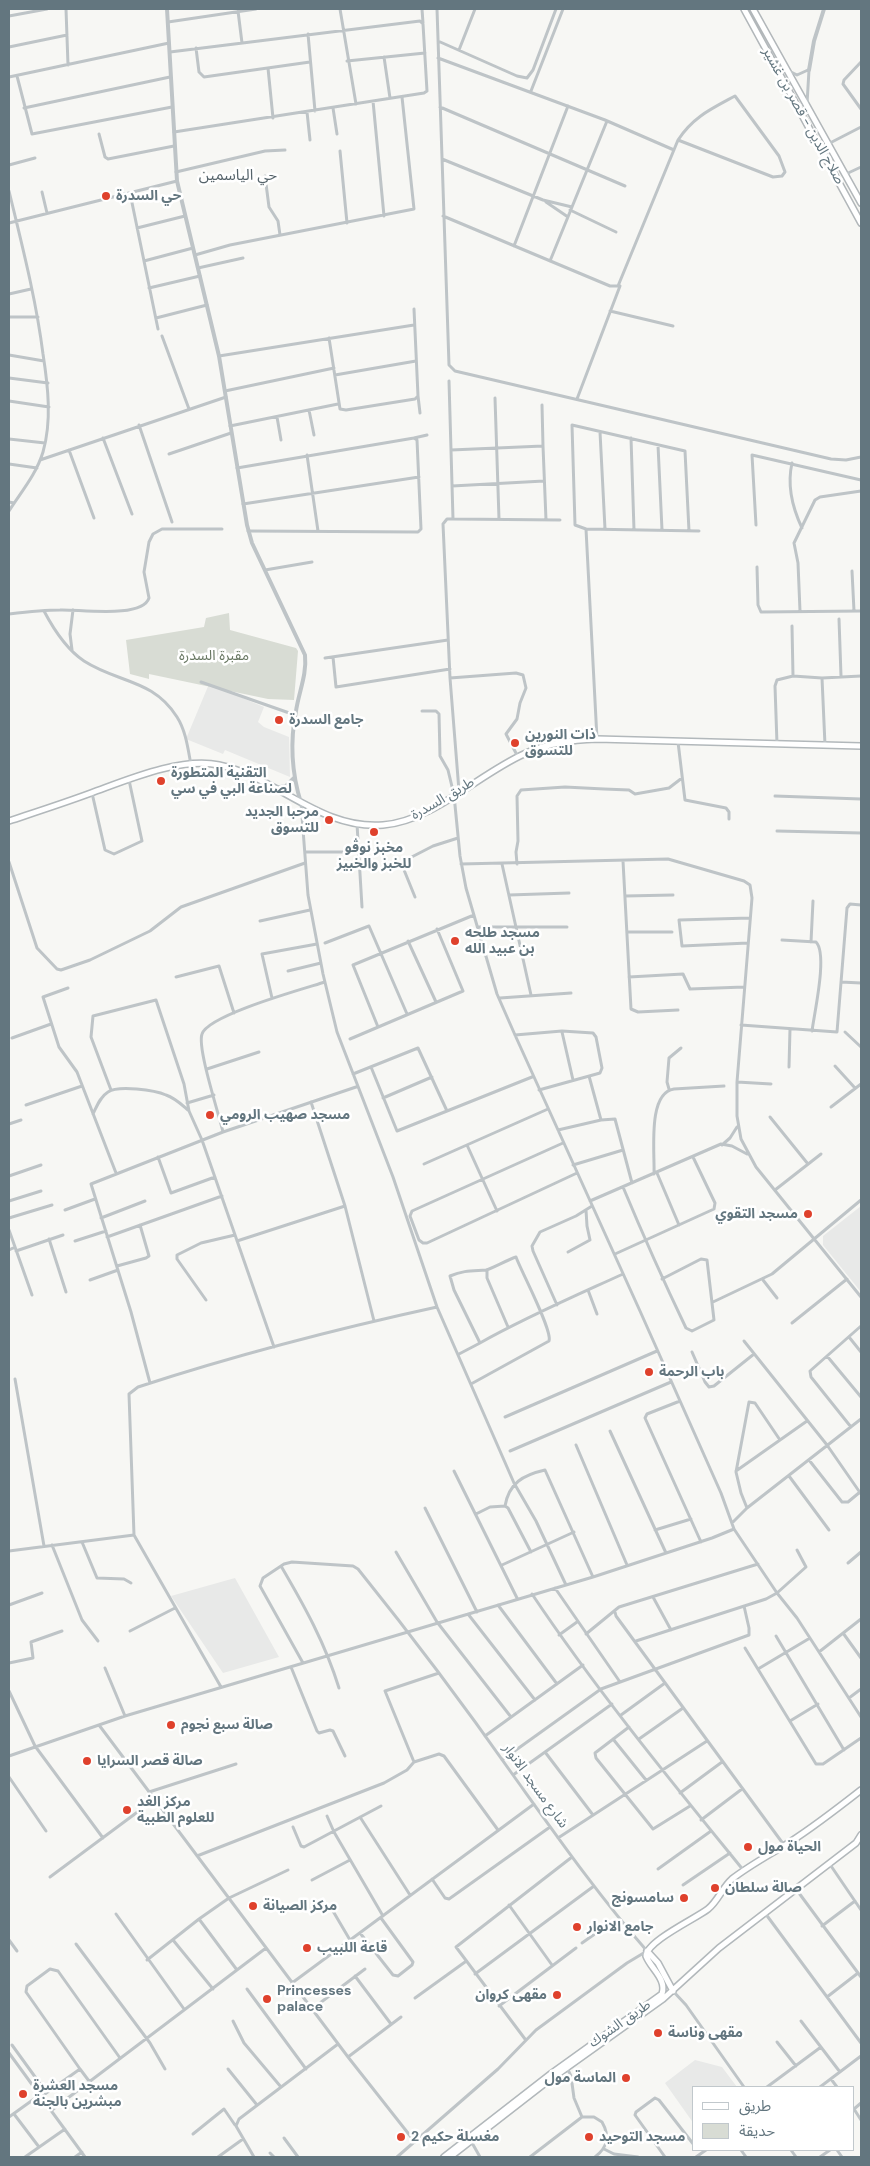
<!DOCTYPE html>
<meta charset="utf-8">
<style>
body{margin:0}
#map{position:relative;width:870px;height:2166px;overflow:hidden;background:#f7f7f4;font-family:"DM Sans","Noto Sans Arabic",sans-serif}
canvas{display:block}
.frame{position:absolute;inset:0;border:10px solid #63767f;pointer-events:none}
.legend{position:absolute;left:692px;top:2086px;width:162px;height:65px;box-sizing:border-box;background:#fff;border:1px solid #c1c8cc;margin:0;padding:6px 9px;list-style:none;font-size:15px;color:#63767f}
.legend li{display:flex;align-items:center;gap:10px;height:25px}
.legend b{width:25px;border:1px solid #c1c8cc}
</style>
<div id="map">
<canvas width="870" height="2166"></canvas>
<div class="frame"></div>
<ul class="legend">
<li><b style="height:6px;background:#fff"></b>طريق</li>
<li><b style="height:14px;background:#d8dcd4"></b>حديقة</li>
</ul>
</div>
<script>
const g = document.querySelector('canvas').getContext('2d');
g.lineJoin = 'round';
function fill(path, color) { g.fillStyle = color; g.fill(path, 'evenodd'); }
function trace(path, color, width, dash) { g.strokeStyle = color; g.lineWidth = width; g.lineCap = dash ? 'butt' : 'round'; g.setLineDash(dash || []); g.stroke(path); }
function drawText(font, color, halo, rows, align = 'center') {
  g.font = font + ' "DM Sans","Noto Sans Arabic",sans-serif'; g.lineWidth = 5; g.setLineDash([]); g.textBaseline = 'middle'; g.strokeStyle = halo; g.fillStyle = color; for (const [text, x, y, turn = 0] of rows) {
    g.save(); g.translate(x, y); g.rotate((+turn || 0) * Math.PI / 180); g.textAlign = isNaN(turn) ? turn : align; if (halo) g.strokeText(text, 0, 0); g.fillText(text, 0, 0); g.restore();
  }
}
fill(new Path2D(`
 M209 684 264 707 258 722 264 727 289 737 290 777 225 750 223 754 186 739Z
 M861 1206V1292L823 1245V1236Z
 M235 1578 279 1657 223 1673 171 1596Z
 M695 2060 722 2067 737 2087H694V2124L665 2083Z`), '#e8e9e8');
fill(new Path2D(`
 M229 613 230 630 296 648 298 651 294 700 268 699 149 674V679L130 674 126 640 204 627 206 618Z`), '#d8dcd4');
const primary = new Path2D(`
 M9 821C36 812 64 803 91 793 127 780 180 757 219 765 277 777 320 830 383 825 433 821 479 774 524 754 548 743 571 740 597 739L861 746
 M647 1951 658 1963 673 1991
 M444 2157 552 2073 662 1994C667 1979 651 1969 646 1956 647 1941 695 1919 708 1909 718 1901 722 1888 732 1879 750 1865 771 1854 790 1842 815 1826 838 1808 861 1790
 M450 2157 544 2084 663 1999 719 1948 856 1843 861 1835`);
const trunk = new Path2D(`
 M744 9 861 223
 M753 9 861 203`);
trace(primary, '#b2b8bb', 8);
trace(trunk, '#b2b7ba', 8);
trace(new Path2D(`
 M66 9 68 65
 M340 9 356 104
 M422 9 423 23
 M437 9 449 365 455 371 831 459 846 460 861 457
 M238 11 242 43
 M9 16 47 9
 M168 22 256 9
 M308 34 315 111
 M438 41 517 76 527 78 533 70 556 9
 M9 47 67 35
 M196 48 199 72 204 77 310 62
 M459 50 475 9
 M170 52 420 21 423 24 427 91 424 93 174 132
 M384 57 390 98
 M438 58 605 120 674 150
 M347 61 425 53
 M861 62 844 80 843 84 861 109
 M268 68 273 118
 M789 71 797 75 808 70
 M17 76 32 134 172 107
 M9 77 169 43
 M531 91 563 9
 M373 101 384 216
 M807 104 809 70
 M440 107 625 186
 M24 108 170 77
 M333 108 337 134
 M307 112 310 140
 M99 134 105 157 108 159 174 146
 M828 144 861 127
 M340 151 347 223
 M442 159 543 200 572 207
 M9 165 35 158
 M176 172 265 151 285 150
 M846 174 861 167
 M265 176 269 207 278 221 280 235
 M9 191C22 245 36 299 43 354 48 386 52 421 43 452 36 475 21 492 9 511
 M42 192 47 213
 M130 193 158 329
 M546 202 568 217
 M570 210 616 232
 M443 216 610 286H618L678 140C693 117 711 109 735 96L779 156 785 172 782 176 773 177 678 140
 M9 223 177 181
 M137 228 185 216
 M514 246 568 106
 M195 255 230 245 414 209 402 97
 M144 261 193 248
 M550 261 607 121
 M198 268 243 258
 M149 288 200 276
 M9 294 31 289
 M610 311 673 326
 M9 317H38
 M156 318 207 305
 M162 336 189 409
 M329 338 340 409 346 410 415 399 418 396 414 309
 M9 355 44 361
 M219 356 414 325
 M335 375 416 361
 M9 378 48 383
 M449 381 453 519 560 520
 M225 391 334 368
 M418 396 420 413
 M495 398 499 519
 M577 399 620 286
 M9 401 49 407
 M309 410 314 435
 M277 417 281 440
 M139 425 172 522
 M230 426 338 404
 M600 432 605 529
 M103 438 132 514
 M414 438 427 435
 M631 438 634 530
 M9 439 45 443
 M658 445 662 530
 M543 446 546 520
 M69 450 94 518
 M451 450 543 446 542 405
 M169 454 231 433
 M307 455 318 531
 M40 460 226 397
 M792 463C787 485 793 509 802 528
 M9 464 37 468
 M237 468 414 438 417 440 421 529 418 532 248 531
 M452 486 544 481
 M9 502 14 503
 M243 504 419 477
 M453 519H447L443 524 450 678 459 791
 M756 525 752 455 861 480
 M586 529 575 525 572 425 685 451 689 531
 M757 567 758 605 761 612 861 611
 M265 570 312 562
 M852 571 854 611
 M44 611C54 630 66 649 84 661 118 683 153 679 177 717 186 731 188 749 191 765
 M800 611 798 563 794 543 815 500 820 497 861 491
 M9 614C26 612 43 610 60 610 78 609 142 619 149 598L144 572 149 542 153 534 162 529H222
 M839 619 841 676
 M792 626 793 676
 M72 650 70 634 73 610
 M333 657 336 687 450 669
 M325 658 448 640
 M450 678 516 673 523 675 526 688 520 703 517 719 506 734 518 757
 M822 678 825 745
 M201 682 295 715
 M422 711H436L439 714 440 756 448 770 454 795 460 856 466 888 497 994 515 1035 640 1311 721 1493 734 1529 777 1593 797 1618 861 1717
 M597 739 586 529 699 531
 M678 742 685 800 726 808 729 812V819
 M777 744 775 686 777 680 793 676 822 678 861 676
 M92 793 105 850 114 854 142 841 129 780
 M775 796 861 799
 M301 803 308 895 323 974 337 1032 393 1177 437 1307 514 1483 536 1521 566 1585
 M357 824 362 907
 M777 831 861 833
 M305 852H359
 M623 861 631 1009 638 1012 678 1010
 M9 862 37 948 57 969 61 970 90 960 150 931 181 907 305 863
 M461 864 668 859 744 881 750 885 752 898 737 1082V1116L741 1139 756 1167 861 1297
 M502 864 531 995
 M517 864 516 852 518 841 517 796 521 790 565 787 604 789 629 790 635 794 669 788 682 778
 M509 895 569 893
 M625 896 673 895
 M415 897 402 865V862L433 846 458 838
 M260 921 310 910
 M478 927H567
 M627 932H672
 M782 940 816 942C828 954 814 1014 812 1031
 M408 941 436 1002
 M811 942 813 901
 M325 943 369 926 407 1014
 M748 943 682 946 679 920 750 918
 M288 971 321 963
 M176 977 219 966 234 1013
 M629 977 683 974 690 989 744 987
 M841 982 861 983
 M68 988 43 997 59 1047 77 1072 116 1173
 M272 998 262 954 317 944
 M500 998 571 993
 M741 1025 837 1032 847 908 850 904 861 905
 M378 1027 353 965 474 915
 M562 1032 573 1080
 M845 1032 861 1047
 M515 1035 562 1031 593 1033 596 1037 602 1068 600 1073 539 1090
 M12 1038 51 1024
 M350 1039 463 991 437 929
 M835 1066 855 1088
 M371 1067 397 1131 532 1077
 M789 1067 790 1029
 M207 1069 259 1052
 M353 1074 418 1048 447 1111
 M589 1076 601 1120
 M737 1082 771 1084
 M669 1089 667 1082 669 1058 681 1048
 M111 1090 91 1037 93 1016 156 1000 184 1084 189 1111 202 1140 274 1347
 M383 1098 432 1077
 M311 1102 345 1206 374 1321
 M187 1103 214 1095
 M26 1105 82 1086
 M831 1107 861 1084
 M93 1114C97 1106 100 1097 108 1092 118 1085 155 1090 166 1095 175 1098 181 1104 188 1110
 M770 1117 808 1164
 M9 1124 21 1120
 M558 1130 601 1120 615 1119 632 1183
 M223 1132C219 1114 197 1048 202 1034 208 1015 303 989 325 982
 M563 1143 412 1211 410 1216 419 1240 423 1243H427L577 1173
 M467 1145 497 1211
 M722 1145 730 1138 737 1127
 M158 1157 171 1193 215 1177
 M424 1164 548 1109
 M573 1165 623 1150
 M657 1173 679 1225
 M654 1174C655 1153 647 1093 674 1089L724 1086
 M9 1176 41 1165
 M623 1187C643 1235 664 1282 686 1328L692 1331 714 1320 707 1260 701 1259 662 1279
 M775 1190 821 1154
 M9 1201 41 1191
 M590 1201 721 1144 732 1146 747 1154
 M65 1210 95 1199
 M9 1218 52 1205
 M101 1218 145 1201
 M9 1230 32 1295
 M107 1237 222 1196
 M49 1239 66 1292
 M75 1241 106 1231
 M237 1241 345 1206
 M9 1250 15 1247
 M16 1251 63 1235
 M568 1252 590 1240 587 1226 586 1210
 M615 1254 714 1209 715 1203 693 1157
 M117 1266 146 1258 149 1256 140 1225
 M487 1270V1278L508 1327
 M90 1280 118 1270
 M763 1280 777 1298
 M588 1290 597 1314
 M206 1300 177 1259V1255L201 1243 235 1235
 M713 1302 772 1274 861 1200
 M557 1305 533 1251 532 1246 540 1232 576 1216 592 1206
 M792 1323 847 1279
 M849 1337 861 1352
 M744 1341 827 1445 861 1494
 M692 1352 705 1382 709 1387 714 1386 754 1354
 M459 1354 480 1343
 M827 1356 861 1397
 M15 1379 44 1546
 M150 1383 131 1312 91 1184 223 1132 356 1087
 M471 1384 549 1341C553 1331 521 1271 516 1257 509 1259 491 1269 486 1270 473 1271 464 1270 450 1276L454 1290 480 1343C526 1317 575 1296 623 1274
 M680 1401 647 1414 645 1418 701 1542
 M505 1417 657 1351
 M851 1427 811 1377 810 1371 861 1326
 M610 1431 666 1553
 M576 1445 627 1565
 M510 1451 671 1382
 M809 1460 842 1502H848L860 1492
 M454 1471 517 1598
 M736 1471 807 1421
 M789 1476 829 1530
 M505 1506C509 1483 523 1475 545 1470L593 1577
 M425 1508 477 1612
 M747 1508 741 1493 736 1472 749 1402 755 1403 780 1440
 M476 1514 490 1507 505 1506 508 1508 531 1552
 M732 1523 747 1508 861 1419
 M655 1530 691 1519
 M82 1542 97 1578 124 1579 131 1583
 M52 1545 82 1620 98 1641
 M9 1551 134 1535
 M396 1552 437 1622 511 1717
 M848 1563 861 1552
 M502 1565 574 1532
 M281 1566 263 1578 260 1586 303 1663
 M555 1588 620 1682
 M532 1594C597 1691 671 1781 744 1871
 M653 1597 671 1630
 M9 1605 42 1593
 M498 1605 557 1684
 M615 1612 616 1616 784 1845
 M468 1614 535 1700
 M130 1631 175 1608
 M843 1633 861 1658
 M586 1634 619 1607 758 1564
 M559 1635 577 1622
 M776 1636 844 1750
 M636 1641 766 1599 777 1593 806 1567 797 1550
 M745 1648 816 1764H823L861 1738
 M819 1652 861 1619
 M9 1663 33 1658 31 1642 62 1631
 M291 1667 317 1731 319 1733 330 1730 333 1731 345 1756
 M105 1668 125 1716
 M758 1669 810 1638
 M221 1687 134 1535 129 1394 138 1387C236 1355 336 1329 437 1307
 M339 1688C325 1643 305 1607 281 1566L284 1564 292 1562 353 1566 358 1569C412 1636 464 1705 513 1775 556 1835 598 1895 647 1951L627 1963 536 2030 498 2069 397 2157
 M9 1691 35 1746 103 1838
 M849 1698 861 1689
 M621 1715 665 1683
 M790 1721 818 1704
 M99 1725 348 2057 415 2142
 M629 1727 595 1753 596 1758 653 1829 690 1806
 M485 1736 583 1665
 M613 1739 646 1780
 M639 1739 683 1708
 M545 1752 593 1815
 M9 1756 125 1716 593 1577 712 1538 734 1529
 M502 1760 601 1689 749 1635V1628L744 1606
 M414 1762 385 1691 439 1673
 M513 1775 612 1704
 M9 1777 46 1831
 M149 1792 236 1764
 M680 1793 722 1762
 M327 1816 334 1832 383 1916
 M360 1817 410 1895
 M701 1820 742 1789
 M293 1827 301 1846 304 1847 381 1806
 M558 1838 707 1741
 M197 1856 384 1783 407 1770 414 1762 439 1754 444 1756 498 1830
 M829 1863 861 1910
 M658 1869 711 1831
 M50 1877 155 1799
 M432 1879 445 1898 449 1899 550 1827
 M312 1880 350 1860
 M683 1885 730 1853
 M796 1889 861 1977
 M509 1905 552 1965
 M330 1906 350 1940
 M765 1913 861 2043
 M116 1914 184 2009
 M199 1919 237 1970
 M822 1926 855 1901
 M360 1933 393 1975 398 1976 412 1965 413 1962 381 1918
 M9 1940 17 1951
 M173 1940 213 1989
 M582 1943 599 1931 622 1923
 M76 1944 150 2043 165 2069
 M147 1960 199 1919 229 1898 288 1870
 M475 1974 594 1886
 M355 1976 391 2024
 M292 1983 534 1804
 M247 1989 306 2069
 M673 1991 686 2005 744 2087
 M827 1997 858 1973
 M415 1998 465 1962
 M499 2006 576 1948
 M312 2009 365 1969
 M233 2021 244 2043 281 2087
 M801 2021 840 2072
 M525 2039 456 1947 572 1857
 M777 2042 796 2066
 M12 2045 46 2092
 M9 2053 85 2157
 M348 2057 401 2017
 M567 2068 571 2076 574 2098 582 2117
 M80 2069 89 2081
 M228 2069 257 2105
 M831 2079 837 2087
 M767 2087 821 2047
 M820 2087 861 2056
 M42 2096 80 2069 26 1992 27 1986 50 1969 58 1971 120 2058
 M854 2109 861 2120
 M854 2109 861 2103
 M52 2110 266 1948
 M14 2114 39 2147
 M9 2117 41 2094
 M193 2134 224 2109 235 2125
 M284 2138 298 2157
 M471 2141 480 2157
 M604 2149 614 2154 638 2157
 M741 2150 746 2157
 M791 2150 796 2157
 M837 2150 842 2157
 M270 2153 274 2157
 M25 2157 65 2129
 M75 2157 82 2152
 M218 2157 243 2139
 M254 2157 236 2126 239 2119 338 2044
 M530 2157 582 2117H594L602 2122C610 2136 608 2147 595 2157
 M665 2157 635 2115 636 2112 655 2098 659 2100 694 2145
 M696 2157 706 2150
 M820 2157 830 2150`), '#bec4c7', 3);
trace(new Path2D(`
 M167 9 177 181 219 356 247 525 252 543 305 655C307 675 299 691 296 711 290 741 292 774 301 803
 M809 70 814 41 824 9
 M275 788 286 786 294 778`), '#bec4c7', 4);
trace(primary, '#fff', 5);
trace(trunk, '#fff', 5);
for (const [x, y, r, color] of [
 [106,196,5,"#df412c"],
 [279,720,5,"#df412c"],
 [515,743,5,"#df412c"],
 [161,781,5,"#df412c"],
 [329,820,5,"#df412c"],
 [374,832,5,"#df412c"],
 [455,941,5,"#df412c"],
 [210,1115,5,"#df412c"],
 [808,1214,5,"#df412c"],
 [649,1372,5,"#df412c"],
 [171,1725,5,"#df412c"],
 [87,1761,5,"#df412c"],
 [127,1810,5,"#df412c"],
 [748,1847,5,"#df412c"],
 [715,1888,5,"#df412c"],
 [684,1898,5,"#df412c"],
 [253,1906,5,"#df412c"],
 [577,1927,5,"#df412c"],
 [307,1948,5,"#df412c"],
 [557,1995,5,"#df412c"],
 [267,1999,5,"#df412c"],
 [658,2033,5,"#df412c"],
 [626,2078,5,"#df412c"],
 [23,2094,5,"#df412c"],
 [401,2137,5,"#df412c"],
 [589,2137,5,"#df412c"]
]) { const dot = new Path2D(); dot.arc(x, y, r, 0, 2 * Math.PI); g.fillStyle = color; g.fill(dot); trace(dot, '#fff', 2); }
drawText('14px', '#63767f', '#fff', [
 ["صلاح الدين - قصر بن غشير",803,116,61],
 ["طريق السدرة",443,799,-30],
 ["شارع مسجد الانوار",535,1786,54],
 ["طريق الشوك",620,2024,-35]
]);
drawText('bold 14px', '#63767f', '#fff', [
 ["حي السدرة",116,196],
 ["جامع السدرة",289,720],
 ["ذات النورين",525,735],
 ["للتسوق",525,751],
 ["التقنية المتطورة",171,773],
 ["لصناعة البي في سي",171,789],
 ["مرحبا الجديد",319,812,"right"],
 ["للتسوق",319,828,"right"],
 ["مخبز نوڤو",374,848,"center"],
 ["للخبز والخبيز",374,864,"center"],
 ["مسجد طلحه",465,933],
 ["بن عبيد الله",465,949],
 ["مسجد صهيب الرومي",220,1115],
 ["مسجد التقوي",798,1214,"right"],
 ["باب الرحمة",659,1372],
 ["صالة سبع نجوم",181,1725],
 ["صالة قصر السرايا",97,1761],
 ["مركز الغد",137,1802],
 ["للعلوم الطبية",137,1818],
 ["الحياة مول",758,1847],
 ["صالة سلطان",725,1888],
 ["سامسونج",674,1898,"right"],
 ["مركز الصيانة",263,1906],
 ["جامع الانوار",587,1927],
 ["قاعة اللبيب",317,1948],
 ["Princesses",277,1991],
 ["palace",277,2007],
 ["مقهى كروان",547,1995,"right"],
 ["مقهى وناسة",668,2033],
 ["الماسة مول",616,2078,"right"],
 ["مسجد العشرة",33,2086],
 ["مبشرين بالجنة",33,2102],
 ["مغسلة حكيم 2",411,2137],
 ["مسجد التوحيد",599,2137]
], 'left');
drawText('14px', '#687762', '#fff', [
 ["مقبرة السدرة",214,656]
]);
drawText('15px', '#55636a', '#fff', [
 ["حي الياسمين",238,176]
]);
</script>
